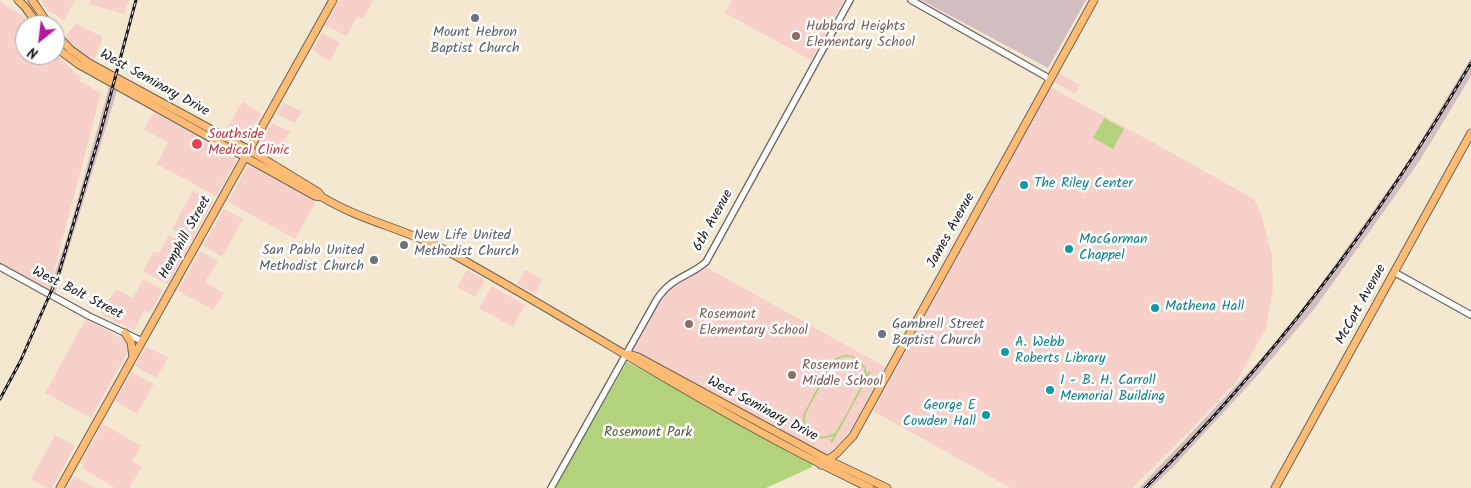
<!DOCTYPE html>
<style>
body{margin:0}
#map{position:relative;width:1471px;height:488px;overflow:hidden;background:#f4e8d1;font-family:Kalam,sans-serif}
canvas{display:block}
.north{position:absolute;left:15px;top:15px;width:50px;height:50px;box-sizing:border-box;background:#fff;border:1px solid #a4a4a4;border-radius:50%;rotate:209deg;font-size:14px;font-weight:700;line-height:20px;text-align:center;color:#1c1c1c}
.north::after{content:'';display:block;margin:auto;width:18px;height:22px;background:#b5179e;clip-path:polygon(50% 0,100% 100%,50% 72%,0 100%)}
</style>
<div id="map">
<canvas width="1471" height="488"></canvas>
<div class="north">N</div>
</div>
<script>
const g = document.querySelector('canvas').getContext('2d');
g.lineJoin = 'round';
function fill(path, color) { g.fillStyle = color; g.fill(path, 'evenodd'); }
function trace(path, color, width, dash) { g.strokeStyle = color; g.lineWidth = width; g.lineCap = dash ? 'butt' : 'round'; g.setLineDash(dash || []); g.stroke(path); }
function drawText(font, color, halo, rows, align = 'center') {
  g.font = font + ' Kalam,sans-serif'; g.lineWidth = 5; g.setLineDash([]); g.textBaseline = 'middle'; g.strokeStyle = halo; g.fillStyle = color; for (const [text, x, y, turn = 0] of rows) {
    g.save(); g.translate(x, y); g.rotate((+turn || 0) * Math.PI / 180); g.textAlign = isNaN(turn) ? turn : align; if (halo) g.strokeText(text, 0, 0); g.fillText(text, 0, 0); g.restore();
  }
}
fill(new Path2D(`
 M41 0H75L64 20 47 10Z
 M91 0H129L124 14 89 4Z
 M340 0H370L373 1 363 19 357 17 346 36 325 25Z
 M732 0H844L811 60 725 13Z
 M0 2 26 18 30 25H25V55H55V53L81 78 80 81 101 93 49 290 0 264Z
 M76 24 103 37 94 60 80 51 64 37Z
 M322 33 340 43 330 61 312 50Z
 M1059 73 1080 85 1075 94 1054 82Z
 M1050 87 1152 142 1254 199 1261 214 1272 256 1273 289 1266 328 1237 381 1185 436 1132 488H1011L873 411Z
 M242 102 261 113V114L244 143 225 132Z
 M283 102 302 112 294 123 277 114Z
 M154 112 235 157 236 161 216 196 157 164 168 143 144 129Z
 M272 123 290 132 275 157 272 158 261 151 258 147Z
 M247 166H250L314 201 315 203 295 239 228 202Z
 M193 191 213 202 192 240 172 229Z
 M224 209 243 219 222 257 203 245Z
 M169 235 189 246 168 284 143 271 154 251 159 253Z
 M200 251 218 261 205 282 224 293 213 310 178 291Z
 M706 267 885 367 854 424 838 445 826 454 633 349 661 298 669 288 678 281 698 272Z
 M467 270 485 280 475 297 457 287Z
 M525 270 543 280 535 294 517 284Z
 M143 279 163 290 150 313 144 311 134 330 101 315 116 289 133 298Z
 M492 286 525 305 513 327 479 308Z
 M86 319 127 341 130 348 91 418 45 393Z
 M146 347 169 357 156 378 135 366Z
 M132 372 154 384 137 414 115 401Z
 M103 424 141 446 132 461 142 467 129 488H115L82 468 84 465 80 463Z
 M55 435 75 446 52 488H47L31 479Z
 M74 476 95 488H67Z`), '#f7d0c9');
fill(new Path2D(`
 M921 0H1086L1048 68Z
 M1471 58V76L1420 160 1402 186 1315 308 1257 376 1175 465 1151 488H1139L1260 360 1303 309 1406 165Z
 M109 87 117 91 56 291 54 293 49 290 67 238Z`), '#d2bec1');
fill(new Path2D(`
 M1104 118 1124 129 1113 149 1093 138Z
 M844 355C857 355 865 362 867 374L869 371 871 372 832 443 830 442 833 436C817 443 802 433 803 415L831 362 836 358ZM842 357C857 355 867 365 864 380 858 391 842 424 835 432 828 438 816 438 810 431 805 426 804 420 806 413L833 363Z
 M627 362 812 462V467L766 488H554Z`), '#b2d37c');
const minor = new Path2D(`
 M911 0 1045 76 1050 80
 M0 267 89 316 142 341
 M1394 272 1471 315
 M551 488 657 299C673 276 687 278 706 262L850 0`);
const major = new Path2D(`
 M18 0 25 7 38 25
 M32 0 49 25
 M55 34 71 50 89 63 249 150 318 192 322 197
 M55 47 78 64 315 196 322 197C361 221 406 229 447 251 588 329 723 419 870 488
 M125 333 131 342 133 357
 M629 354 638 357 828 460 887 488
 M821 465 837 453 853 436 1094 0
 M60 488 333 0
 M1275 488 1471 133`);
trace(minor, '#68635b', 8);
trace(major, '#68635b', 9);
trace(minor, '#fff', 5.5);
trace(major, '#ffbb71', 7);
const rail = new Path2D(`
 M0 399 20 362 58 276 100 134 136 0
 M1145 488C1274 360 1379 220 1471 63`);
trace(rail, '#1c1c1c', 3);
trace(rail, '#fff', 1, [4]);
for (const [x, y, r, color] of [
 [475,18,5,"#6b7280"],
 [796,36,5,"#8d6e63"],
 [197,144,6,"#e0444e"],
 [1024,185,5,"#0f9aa8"],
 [404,245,5,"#6b7280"],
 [1069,249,5,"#0f9aa8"],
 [374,260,5,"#6b7280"],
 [1155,308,5,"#0f9aa8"],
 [689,324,5,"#8d6e63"],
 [882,334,5,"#6b7280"],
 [1005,352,5,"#0f9aa8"],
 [792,375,5,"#8d6e63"],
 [1050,390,5,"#0f9aa8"],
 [986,415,5,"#0f9aa8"]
]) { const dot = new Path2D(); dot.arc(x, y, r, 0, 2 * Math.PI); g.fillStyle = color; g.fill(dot); trace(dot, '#fff', 2); }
drawText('14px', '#785e54', '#fff', [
 ["Hubbard Heights",806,28],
 ["Elementary School",806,44],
 ["Rosemont",699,316],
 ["Elementary School",699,332],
 ["Rosemont",802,367],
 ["Middle School",802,383]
], 'left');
drawText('14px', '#5b616d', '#fff', [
 ["Mount Hebron",475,34,"center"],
 ["Baptist Church",475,50,"center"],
 ["New Life United",414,237],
 ["Methodist Church",414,253],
 ["San Pablo United",364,252,"right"],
 ["Methodist Church",364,268,"right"],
 ["Gambrell Street",892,326],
 ["Baptist Church",892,342]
], 'left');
drawText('14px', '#1c1c1c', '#fff', [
 ["West Seminary Drive",154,84,29],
 ["6th Avenue",714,221,-61],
 ["James Avenue",952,231,-61],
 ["Hemphill Street",186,238,-61],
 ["West Bolt Street",77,294,27],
 ["McCart Avenue",1362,305,-61],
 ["West Seminary Drive",762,410,28]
]);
drawText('14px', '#be3a42', '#fff', [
 ["Southside",208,136],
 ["Medical Clinic",208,152]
], 'left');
drawText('14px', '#0d838f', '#fff', [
 ["The Riley Center",1034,185],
 ["MacGorman",1079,241],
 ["Chappel",1079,257],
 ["Mathena Hall",1165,308],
 ["A. Webb",1015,344],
 ["Roberts Library",1015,360],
 ["1 - B. H. Carroll",1060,382],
 ["Memorial Building",1060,398],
 ["George E",976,407,"right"],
 ["Cowden Hall",976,423,"right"]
], 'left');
drawText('14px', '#505c3e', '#fff', [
 ["Rosemont Park",648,434]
]);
</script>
